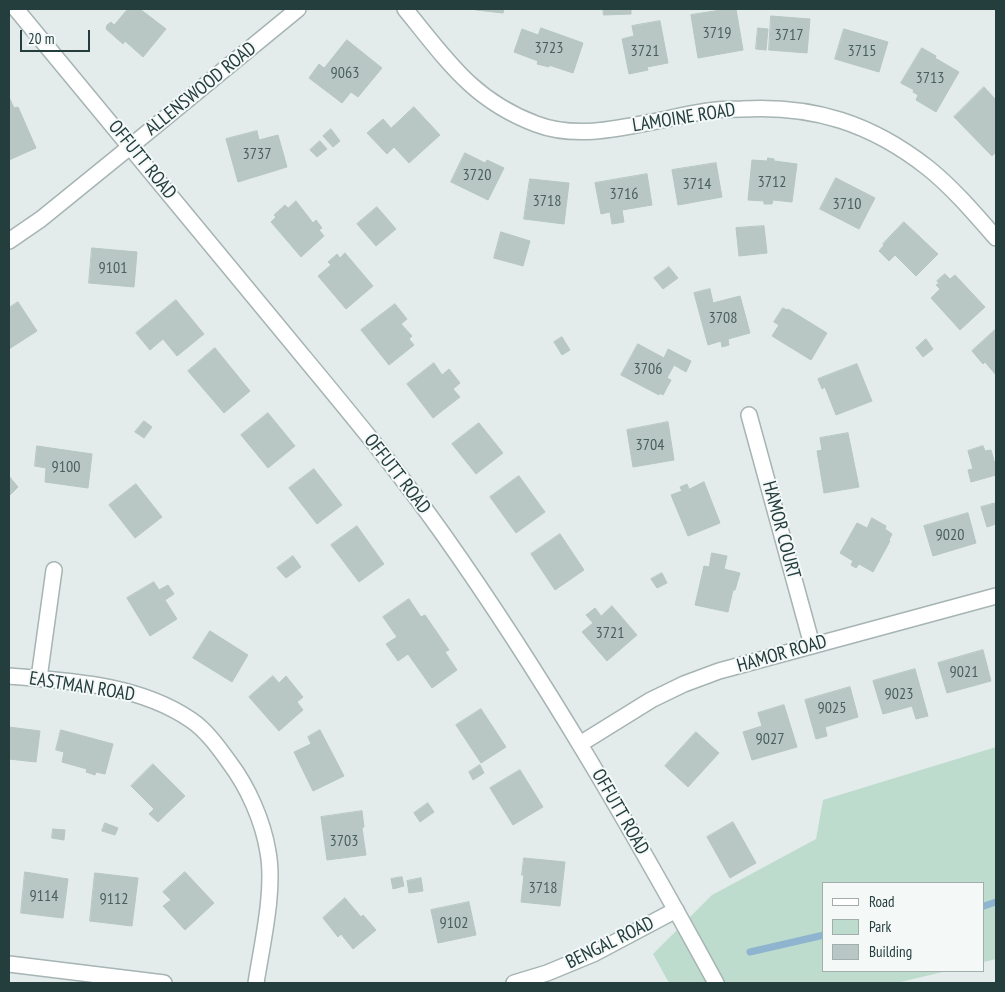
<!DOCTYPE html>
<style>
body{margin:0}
#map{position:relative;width:1005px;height:992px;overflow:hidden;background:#e3eceb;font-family:"PT Sans Narrow",sans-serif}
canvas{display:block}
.frame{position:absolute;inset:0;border:10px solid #243d3d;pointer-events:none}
.legend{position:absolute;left:822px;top:882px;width:162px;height:90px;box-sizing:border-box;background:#f4f9f8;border:1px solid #a1aead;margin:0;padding:6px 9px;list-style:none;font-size:15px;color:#243d3d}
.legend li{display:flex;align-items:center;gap:10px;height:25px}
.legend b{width:25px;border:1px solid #a1aead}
.scale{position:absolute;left:20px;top:30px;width:70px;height:22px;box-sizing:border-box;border:2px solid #243d3d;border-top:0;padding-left:6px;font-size:15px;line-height:18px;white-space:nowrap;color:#243d3d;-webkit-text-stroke:4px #f4f9f8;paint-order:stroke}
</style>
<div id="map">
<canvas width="1005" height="992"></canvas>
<div class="frame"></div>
<ul class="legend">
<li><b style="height:6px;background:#fff"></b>Road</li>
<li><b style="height:14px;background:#bddcce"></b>Park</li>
<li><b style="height:14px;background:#b9c7c4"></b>Building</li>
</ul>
<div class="scale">20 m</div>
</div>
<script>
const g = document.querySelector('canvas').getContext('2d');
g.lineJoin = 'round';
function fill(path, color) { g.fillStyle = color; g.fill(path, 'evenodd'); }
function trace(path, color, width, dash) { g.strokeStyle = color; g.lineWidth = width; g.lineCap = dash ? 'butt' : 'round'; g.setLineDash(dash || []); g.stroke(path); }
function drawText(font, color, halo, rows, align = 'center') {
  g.font = font + ' "PT Sans Narrow",sans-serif'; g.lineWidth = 4; g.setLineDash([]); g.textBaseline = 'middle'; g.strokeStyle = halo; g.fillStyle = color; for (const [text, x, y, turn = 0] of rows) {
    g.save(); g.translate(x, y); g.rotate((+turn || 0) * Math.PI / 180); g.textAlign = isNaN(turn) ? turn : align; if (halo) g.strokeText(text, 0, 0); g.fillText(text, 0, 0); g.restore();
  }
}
fill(new Path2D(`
 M996 747V959L984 962V883H824V971H947L896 983H669L653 954 712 895 816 839 823 800Z`), '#bddcce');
trace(new Path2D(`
 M984 906 996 902
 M750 952 824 935`), '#8eb4cf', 7);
const building = new Path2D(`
 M128 9H140L166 29 143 57 125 41 123 44 106 29 107 25 111 22 114 25Z
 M476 9H504L503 13 476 10Z
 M603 9H631V14L604 15Z
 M728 9H736L743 50 698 58 691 15Z
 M771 16 810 19 807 53 769 50Z
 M660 21 668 63 647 67 648 70 629 74 622 39 634 36 632 26Z
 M541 28 583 43 573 73 549 65V67L537 64 538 61 514 52 522 29 538 35Z
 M758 28 768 29 766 50 756 49Z
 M844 29 888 42 879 72 835 59Z
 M347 40 382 68 358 97 351 92 342 103 309 78 319 64 324 68Z
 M922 48 936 56 935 58 959 72 936 112 916 100 918 95 913 92 914 90 901 83Z
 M984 87 996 100V152L992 156 954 117Z
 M9 97 14 108 18 107 36 148 9 160Z
 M414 107 440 135 409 163 394 147 387 154 367 133 383 119 391 128Z
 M331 129 340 141 333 147 323 136Z
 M257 131 259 140 278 135 287 167 238 182 226 139Z
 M320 141 327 149 317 157 310 150Z
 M465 153 485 163 487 160 504 168 488 200 451 182Z
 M768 158 774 159V161L797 164 792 202 773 200 772 204H764V201L748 200 752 160 767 161Z
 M716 163 722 197 678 205 672 170Z
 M647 174 652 205 622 210 624 222 612 224 610 212 601 214 595 183Z
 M836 178 875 198 859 229 820 209Z
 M530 179 569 183 564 224 524 219Z
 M296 201 313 223 316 220 322 228 319 230 324 236 301 257 271 222 276 217 274 215 285 205 288 208Z
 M377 207 396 229 376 246 357 224Z
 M904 222 938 254 916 276 895 255 889 261 879 251 884 245 883 244Z
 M764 226 767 253 739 256 736 228Z
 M501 232 530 241 523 266 494 258Z
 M92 248 137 252 134 287 89 283Z
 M345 253 373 286 346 309 318 276 331 265 328 262 337 254 340 258Z
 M669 267 678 278 663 289 654 278Z
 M945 274 950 279 955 275 985 307 960 330 931 298 940 289 936 285 939 283 937 281Z
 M710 289 713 303 740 296 750 333 728 339 729 345 722 347 721 341 708 345 694 293Z
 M176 300 204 334 177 356 163 339 150 350 136 333Z
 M18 302 37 331 9 349V308Z
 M395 304 407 319 401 324 412 336 409 339 414 345 389 365 361 330Z
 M783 308 787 310 788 309 827 333 811 360 772 336 779 325 774 322Z
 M996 329V375L985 362 983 364 972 351Z
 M562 337 570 350 562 355 554 342Z
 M926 339 933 349 923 357 916 348Z
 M638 344 664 358 668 349 691 361 686 372 674 365 667 378 671 380 663 395 660 393 659 395 621 375Z
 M215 348 250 391 224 413 188 371Z
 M434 363 442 375 449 369 460 383 453 389 460 397 433 418 407 384Z
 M857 364 872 401 836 415 825 387 822 389 818 379Z
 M268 413 295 446 268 468 241 435Z
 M144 421 152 427 144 438 135 432Z
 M668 422 674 460 633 467 627 430Z
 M479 423 503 453 476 474 452 444Z
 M848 433 859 487 824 493 817 451 822 450 820 438Z
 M37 446 92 454 88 488 45 482 46 468 35 466Z
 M983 446 985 451 991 450 996 468V475L971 482 968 470 973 469 968 451Z
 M314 469 342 505 317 524 289 488Z
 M9 476 18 487 9 496Z
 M519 476 545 512 516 533 490 497Z
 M704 482 720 523 688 536 671 495 682 491 680 487 687 484 689 489Z
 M136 484 162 517 135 538 109 505Z
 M996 503V524L987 527 981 507Z
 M968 513 976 543 933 556 924 526Z
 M872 518 886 526 885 529 892 534 889 540 890 541 873 572 859 564 856 568 851 565 853 561 840 553 857 523 867 528Z
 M357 526 384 564 359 582 331 545Z
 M560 534 584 570 555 590 531 554Z
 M712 553 727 556 724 569 740 573 735 590H733L728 612 695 605 704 566 709 567Z
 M293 556 301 567 286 578 277 568Z
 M662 573 667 583 657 588 651 579Z
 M154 582 159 590 168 585 174 594 165 600 177 619 150 636 127 598Z
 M409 599 421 617 425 615 449 650 445 652 457 670 432 688 408 654 398 661 386 644 397 637 383 617Z
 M612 606 637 635 607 661 582 632 593 623 586 615 595 608 601 616Z
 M210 631 248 655 232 682 193 658Z
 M983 650 991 681 947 693 938 663Z
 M915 669 928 716 916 719 912 706 883 714 873 681Z
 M273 676 279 683 286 676 303 697 297 702 303 710 279 731 249 697Z
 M850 687 858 717 825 727 827 736 816 739 805 700Z
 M784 705 797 747 752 760 743 732 762 726 758 713Z
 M481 709 506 747 481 763 456 725Z
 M9 727 40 731 36 762 9 759Z
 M61 730 113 744 105 774 96 772 95 775 86 772 87 769 62 762 64 752 56 750Z
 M320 730 344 776 313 791 294 752 311 744 308 737Z
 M696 732 719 753 688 787 665 766Z
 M153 764 185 796 158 822 149 814 154 809 131 786Z
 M480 765 484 773 473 780 469 772Z
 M520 770 543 807 513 825 490 788Z
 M428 803 434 812 420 822 414 813Z
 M362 811 364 827 362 828 366 855 327 860 321 817Z
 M733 822 756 863 730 878 707 837Z
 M105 823 118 828 115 835 102 831Z
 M53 829 65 830 64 840 52 838Z
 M524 858 565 862 560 906 521 902 524 875H522Z
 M25 872 68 879 63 918 21 913Z
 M185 872 214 903 185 930 163 906 171 900 163 892Z
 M95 873 138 878 132 926 90 921Z
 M402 877 404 886 393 889 391 879Z
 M421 878 423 891 409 893 407 881Z
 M345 898 361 917 363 915 376 930 353 949 341 934 338 937 323 918Z
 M469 902 476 935 438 943 431 910Z`);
fill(building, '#b9c7c4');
trace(building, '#b6c6c3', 1);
const minor = new Path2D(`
 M405 9C446 59 472 100 536 124 578 140 625 127 667 119 680 116 694 113 708 111 719 109 730 109 742 109 813 105 871 123 928 168 953 188 975 214 996 238
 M9 241 41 219 131 146
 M749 415 812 645
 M9 676C70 681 138 684 191 720 206 730 219 748 229 762 248 787 263 821 268 852 275 890 262 944 256 983
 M39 678 54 570
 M580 744 651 700 684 684 719 671 996 596
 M9 964 164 983
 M514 983 547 973 593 954 676 910`);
const tertiary = new Path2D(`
 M16 9C104 114 191 220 278 326 334 394 392 462 443 534 544 677 632 829 716 983
 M131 146 298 9`);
trace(minor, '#a6b4b3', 18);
trace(tertiary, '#a6b4b3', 18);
trace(minor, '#fff', 15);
trace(tertiary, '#fff', 15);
drawText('16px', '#49605f', null, [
 ["3719",717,33],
 ["3717",789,35],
 ["3723",549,48],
 ["3721",645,51],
 ["3715",862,51],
 ["9063",345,73],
 ["3713",930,78],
 ["3737",257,154],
 ["3720",477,175],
 ["3712",772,182],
 ["3714",697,184],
 ["3716",624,194],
 ["3718",547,201],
 ["3710",847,204],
 ["9101",113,268],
 ["3708",723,318],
 ["3706",648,369],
 ["3704",650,445],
 ["9100",66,467],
 ["9020",950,535],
 ["3721",610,633],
 ["9021",964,672],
 ["9023",899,694],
 ["9025",832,708],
 ["9027",770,739],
 ["3703",344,841],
 ["3718",543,888],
 ["9114",44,896],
 ["9112",114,899],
 ["9102",454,923]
]);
drawText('19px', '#243d3d', '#f4f9f8', [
 ["ALLENSWOOD ROAD",201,89,-39],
 ["LAMOINE ROAD",684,118,-9],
 ["OFFUTT ROAD",142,160,51],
 ["OFFUTT ROAD",397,474,52],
 ["HAMOR COURT",781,530,75],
 ["HAMOR ROAD",782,654,-16],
 ["EASTMAN ROAD",82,687,9],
 ["OFFUTT ROAD",620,812,60],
 ["BENGAL ROAD",610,943,-26]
]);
</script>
